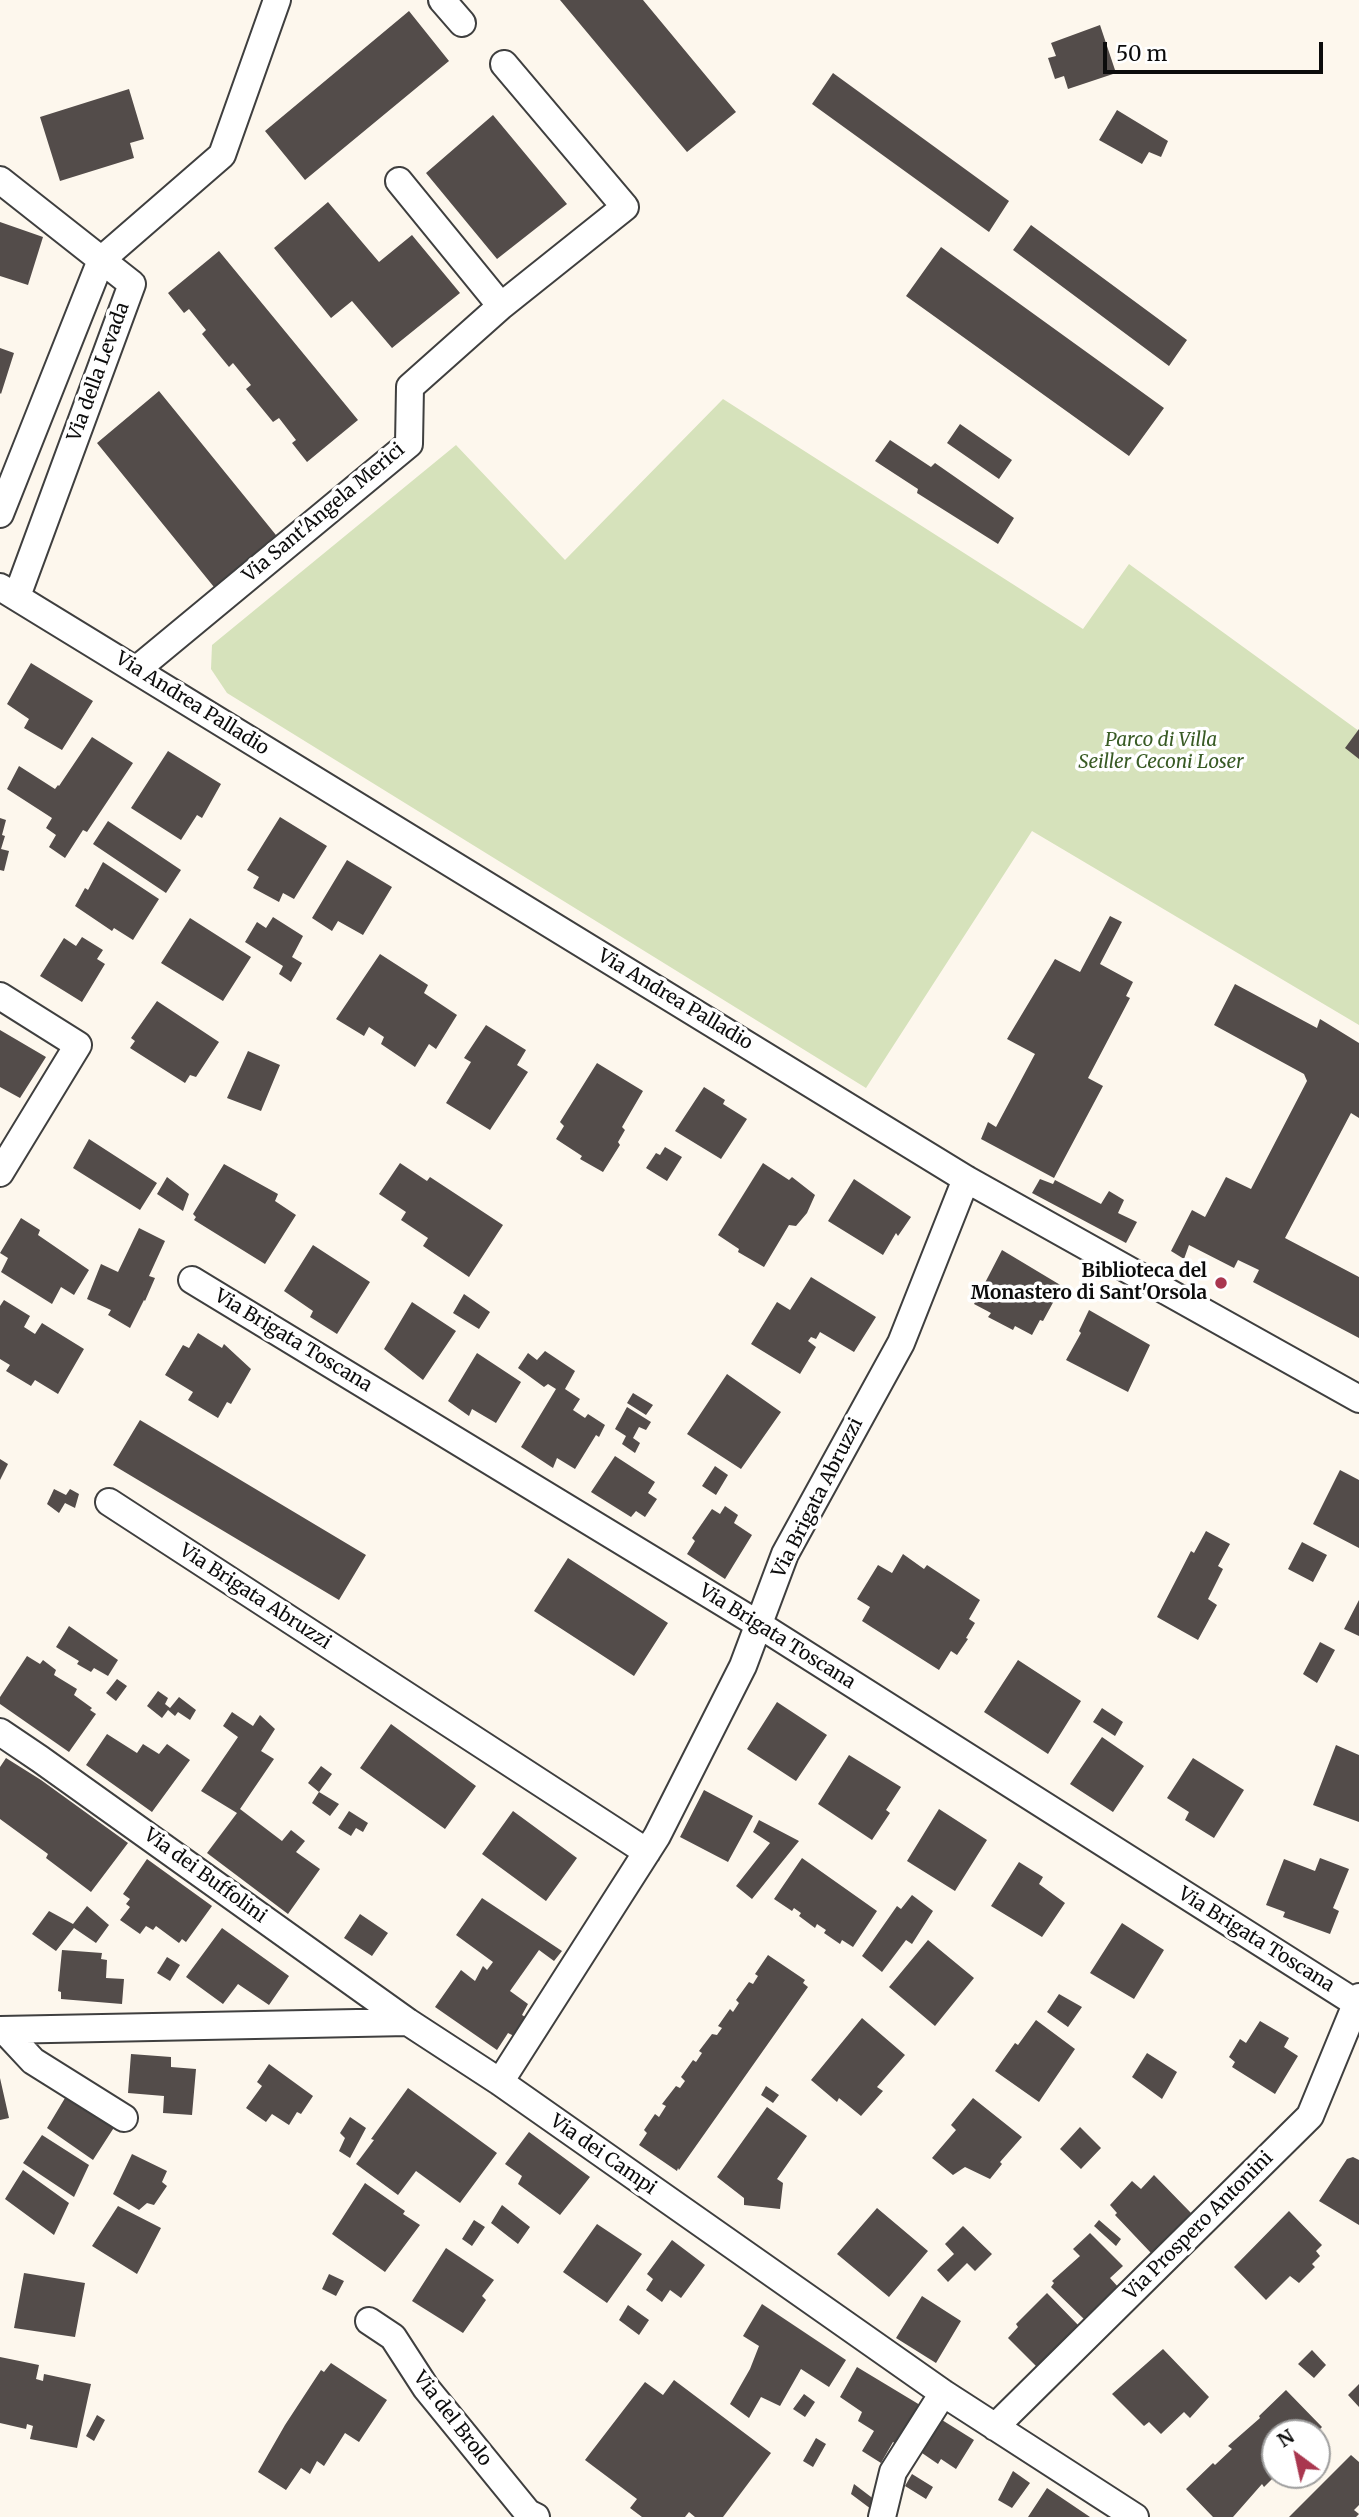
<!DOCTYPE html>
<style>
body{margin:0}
#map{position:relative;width:1359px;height:2517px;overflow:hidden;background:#fdf7ed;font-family:Merriweather,serif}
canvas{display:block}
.north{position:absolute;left:1261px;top:2419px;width:70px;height:70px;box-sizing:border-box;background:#fff;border:2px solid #9e9e9e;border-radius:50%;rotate:327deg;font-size:19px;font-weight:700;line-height:28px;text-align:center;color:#0c0c0c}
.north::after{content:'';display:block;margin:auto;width:24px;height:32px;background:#a9374f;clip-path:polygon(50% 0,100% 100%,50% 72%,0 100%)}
.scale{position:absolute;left:1103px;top:42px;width:220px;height:32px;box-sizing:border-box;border:4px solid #0c0c0c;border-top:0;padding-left:9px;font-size:21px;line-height:24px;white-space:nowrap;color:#0c0c0c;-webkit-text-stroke:5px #fff;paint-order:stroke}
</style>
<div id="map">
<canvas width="1359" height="2517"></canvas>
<div class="north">N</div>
<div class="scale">50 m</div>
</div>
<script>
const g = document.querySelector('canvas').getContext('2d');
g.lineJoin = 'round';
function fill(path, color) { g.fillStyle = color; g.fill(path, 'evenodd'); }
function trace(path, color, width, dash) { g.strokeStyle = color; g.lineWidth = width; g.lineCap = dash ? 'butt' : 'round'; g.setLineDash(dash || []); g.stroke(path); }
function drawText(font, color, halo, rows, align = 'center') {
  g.font = font + ' Merriweather,serif'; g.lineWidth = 7; g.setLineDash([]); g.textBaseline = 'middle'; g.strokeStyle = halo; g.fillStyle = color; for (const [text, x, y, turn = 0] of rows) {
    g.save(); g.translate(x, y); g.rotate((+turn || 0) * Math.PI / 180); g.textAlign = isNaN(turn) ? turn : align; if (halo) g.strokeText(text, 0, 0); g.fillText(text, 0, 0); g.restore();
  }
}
fill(new Path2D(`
 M723 399 1083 629 1129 564 1359 731V1025L1032 831 866 1088 227 693 211 669 212 645 456 445 565 560Z`), '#d6e2bb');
fill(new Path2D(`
 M560 0H643L736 112 687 152Z
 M409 11 449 61 305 180 265 131Z
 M1100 25 1116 73 1068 89 1064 76 1055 79 1048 58 1056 56 1051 43Z
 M833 73 1009 201 989 232 812 104Z
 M129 89 144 139 130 143 134 158 60 181 40 117Z
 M1117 110 1168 141 1161 157 1149 152 1142 164 1099 140Z
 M493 115 567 204 497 259 426 173Z
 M328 202 379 262 412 235 460 293 392 348 352 301 331 318 274 248Z
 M0 222 43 237 28 285 0 276Z
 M1031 225 1187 340 1169 366 1013 250Z
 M941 247 1164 408 1129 456 906 296Z
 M219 251 358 420 307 462 292 443 296 440 279 418 273 422 246 389 251 385 233 363 229 367 202 334 206 330 189 309 184 313 168 293Z
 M0 348 14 353 1 394 0 393Z
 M159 391 280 540 218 592 97 443Z
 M960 424 1012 460 999 479 947 443Z
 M890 440 931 467 935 463 1014 518 998 544 917 493 918 489 875 461Z
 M31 663 93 701 62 750 24 728 29 719 7 704Z
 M1359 729V759L1345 748Z
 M92 737 133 763 87 832 83 830 65 858 49 847 56 835 46 828 52 818 7 789 19 766 55 789 58 785 59 786Z
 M168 751 221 784 202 818 197 815 181 840 131 808Z
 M280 817 327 846 294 899 283 893 279 902 253 888 259 877 247 870Z
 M0 818 6 820 2 835 5 836 1 849 9 851 4 871 0 870Z
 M108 821 181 870 166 893 93 844Z
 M347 860 392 887 363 935 338 921 332 931 312 918Z
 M103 862 159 899 133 940 114 928 112 931 75 906 85 888 88 890Z
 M1110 916 1122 922 1100 964 1133 982 1126 996 1130 998 1088 1078 1103 1086 1054 1178 981 1139 988 1122 996 1127 1035 1054 1007 1039 1055 959 1080 972Z
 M273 917 303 936 292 957 302 963 291 982 279 974 283 966 245 942 257 922 266 928Z
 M190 918 251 957 223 1001 161 963Z
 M82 937 103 950 97 959 105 964 82 1002 40 976 64 938 76 946Z
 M380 954 428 985 424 993 457 1015 436 1049 429 1044 415 1067 381 1044 384 1037 369 1027 364 1036 336 1019Z
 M1235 984 1317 1028 1320 1019 1359 1043V1118L1351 1113 1285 1238 1359 1277V1338L1253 1282 1259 1270 1238 1260 1234 1268 1189 1245 1184 1259 1171 1251 1192 1210 1205 1217 1226 1177 1251 1189 1307 1081 1304 1074 1214 1025Z
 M157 1001 219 1042 196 1077 190 1075 185 1083 130 1048 135 1041 131 1038Z
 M486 1025 526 1050 517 1065 528 1072 490 1130 446 1103 471 1062 464 1058Z
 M0 1030 46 1057 20 1098 0 1087Z
 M248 1051 280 1065 261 1111 227 1098Z
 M597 1063 643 1091 622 1127 625 1130 618 1142 620 1145 603 1172 580 1159 582 1156 556 1139 564 1126 560 1122Z
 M704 1087 725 1100 723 1104 747 1119 721 1159 675 1131Z
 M89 1139 157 1183 140 1210 73 1168Z
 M665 1147 682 1157 667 1181 646 1168 656 1153 660 1155Z
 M400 1163 427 1181 430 1177 503 1225 469 1277 423 1246 428 1238 401 1220 406 1212 379 1194Z
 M763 1163 789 1180 792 1177 815 1195 807 1213 796 1226 789 1225 764 1267 738 1252 739 1249 718 1235Z
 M224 1164 278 1194 275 1201 296 1215 265 1264 194 1220 196 1217 193 1214Z
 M167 1177 189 1194 183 1211 157 1194Z
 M854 1179 911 1217 898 1236 896 1233 883 1255 828 1221Z
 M1040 1179 1053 1184 1055 1180 1101 1204 1109 1191 1124 1200 1118 1213 1137 1222 1126 1243 1032 1193Z
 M21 1218 40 1230 38 1235 89 1270 74 1295 61 1287 52 1304 1 1272 8 1258 0 1253Z
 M139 1228 165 1241 149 1276 155 1278 145 1301 144 1300 130 1328 108 1315 111 1310 87 1299 101 1264 118 1272Z
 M313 1245 370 1282 337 1334 310 1317 313 1311 284 1291Z
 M1002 1250 1062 1286 1043 1321 1040 1320 1032 1335 1015 1326 1013 1330 988 1317 991 1313 974 1304Z
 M811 1277 876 1317 854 1352 820 1332 816 1339 811 1337 808 1341 816 1347 800 1374 751 1344 777 1302 790 1310Z
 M464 1294 490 1312 479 1329 453 1313Z
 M4 1300 30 1316 24 1327 35 1334 42 1323 84 1349 58 1394 35 1380 31 1386 6 1371 10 1365 0 1359V1306Z
 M412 1302 456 1331 423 1380 384 1349Z
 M1089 1310 1150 1345 1128 1392 1066 1360 1081 1333 1079 1331Z
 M198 1333 222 1348 224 1344 251 1369 231 1404 227 1402 218 1418 188 1400 193 1392 165 1375 183 1345 189 1348Z
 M545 1351 575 1371 565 1389 580 1399 573 1410 585 1418 588 1414 605 1425 599 1437 596 1435 575 1469 557 1458 553 1468 521 1447 556 1389 548 1384 544 1387 518 1368 528 1353 537 1360Z
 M477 1353 521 1382 496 1423 472 1409 469 1416 448 1401Z
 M727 1374 781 1412 741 1469 687 1434Z
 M633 1393 653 1405 646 1415 627 1403Z
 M627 1407 651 1422 646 1430 639 1427 633 1438 640 1443 635 1453 622 1444 626 1436 615 1429Z
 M140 1420 366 1555 339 1600 113 1465Z
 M615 1456 655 1482 648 1493 657 1499 645 1517 636 1511 631 1517 591 1492Z
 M0 1459 8 1464 0 1480Z
 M715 1466 728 1475 716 1495 702 1486Z
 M1340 1470 1359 1480V1548L1313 1524Z
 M54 1489 66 1495 70 1489 79 1494 75 1508 65 1503 59 1513 47 1504Z
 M725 1506 738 1515 734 1523 752 1535 725 1579 687 1554 695 1541 692 1538 712 1509 720 1514Z
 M1206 1531 1230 1544 1218 1566 1223 1569 1208 1599 1217 1605 1198 1640 1157 1617 1191 1551 1194 1553Z
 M1302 1542 1327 1555 1313 1582 1288 1569Z
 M903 1554 924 1569 927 1565 980 1600 969 1619 975 1623 966 1638 968 1639 957 1655 951 1651 939 1670 862 1621 870 1607 857 1599 878 1565 892 1573Z
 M568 1558 668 1623 634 1676 534 1611Z
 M1359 1600V1636L1344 1629Z
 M69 1626 118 1660 108 1676 94 1668 91 1672 77 1664 79 1661 56 1647Z
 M1320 1642 1335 1650 1317 1683 1303 1674Z
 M27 1656 40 1664 43 1660 56 1670 54 1675 77 1689 74 1695 92 1708 90 1710 96 1714 69 1752 0 1704V1697Z
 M1018 1660 1081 1701 1048 1754 984 1712Z
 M117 1679 127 1686 116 1701 106 1693Z
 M158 1691 168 1698 165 1704 170 1708 179 1697 196 1710 190 1720 178 1712 175 1716 168 1710 162 1718 147 1706Z
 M777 1702 827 1735 796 1781 747 1749Z
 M1102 1708 1123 1722 1115 1736 1093 1722Z
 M232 1712 253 1726 260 1715 275 1729 261 1751 274 1759 240 1809 282 1841 291 1830 305 1841 296 1852 320 1869 288 1914 207 1853 237 1813 201 1791 238 1737 223 1726Z
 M391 1724 476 1786 445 1829 360 1768Z
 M107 1734 137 1753 143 1744 159 1754 167 1744 190 1760 152 1812 86 1765Z
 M1102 1737 1144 1766 1113 1812 1070 1784Z
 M1336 1745 1359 1755V1822L1313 1805Z
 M849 1755 901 1787 886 1810 890 1813 872 1840 818 1804Z
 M6 1758 41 1780 128 1843 91 1892 46 1858 48 1854 0 1819V1767Z
 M1193 1758 1244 1790 1214 1838 1185 1820 1189 1812 1167 1798Z
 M321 1766 332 1774 319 1792 308 1783Z
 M704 1790 753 1816 728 1862 680 1837Z
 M319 1792 339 1804 330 1816 312 1803Z
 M939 1809 987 1840 955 1891 907 1861Z
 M349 1811 368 1823 363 1832 356 1828 351 1836 338 1828Z
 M513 1811 577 1858 546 1901 482 1854Z
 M759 1820 799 1841 752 1899 736 1886 770 1843 753 1832Z
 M802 1858 877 1911 853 1947 842 1940 840 1944 824 1933 826 1930 817 1924 815 1928 799 1916 801 1913 794 1908 792 1911 774 1899Z
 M1320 1858 1349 1869 1333 1908 1339 1911 1330 1934 1283 1917 1285 1912 1266 1905 1284 1859 1315 1871Z
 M147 1859 212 1906 186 1942 182 1939 179 1943 156 1926 153 1930 146 1926 140 1934 120 1920 130 1907 126 1904 130 1899 123 1894Z
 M1019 1862 1043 1877 1039 1884 1065 1903 1042 1937 991 1906Z
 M912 1895 933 1911 912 1944 906 1940 882 1972 862 1956 897 1906 901 1909Z
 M482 1898 562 1951 554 1961 539 1950 510 1991 528 2004 522 2015 530 2020 518 2038 508 2033 497 2050 435 2007 461 1970 475 1981 483 1966 487 1970 493 1962 456 1935Z
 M87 1906 109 1925 96 1943 74 1928 56 1951 32 1934 49 1911 73 1924Z
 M360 1914 388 1933 372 1956 344 1938Z
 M1122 1923 1164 1950 1134 1999 1090 1973Z
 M222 1928 289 1976 269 2005 238 1984 223 2004 186 1977Z
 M928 1940 974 1978 935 2026 889 1987Z
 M62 1950 102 1953 101 1959 107 1960 106 1978 124 1979 122 2004 61 1999V1992L58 1991Z
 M768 1955 805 1980 803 1983 808 1987 679 2170 678 2168 677 2171 639 2145 647 2133 644 2130 655 2114 659 2117 666 2106 662 2104 676 2086 680 2088 685 2081 681 2077 693 2060 696 2062 702 2053 699 2051 712 2034 717 2035 722 2028 718 2026 730 2009 733 2012 739 2003 736 2000 749 1982 753 1984 758 1976 755 1974Z
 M167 1957 180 1965 170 1981 157 1973Z
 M1059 1994 1082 2007 1068 2027 1047 2012Z
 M862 2018 905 2055 877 2087 883 2091 861 2116 839 2098 837 2102 811 2080Z
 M1036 2020 1075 2049 1039 2102 995 2071 1015 2043 1018 2045Z
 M1260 2021 1289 2038 1284 2047 1298 2056 1275 2094 1232 2067 1235 2062 1229 2057 1240 2039 1246 2043Z
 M1147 2053 1177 2072 1162 2099 1132 2077Z
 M131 2054 171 2057V2067L196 2069 192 2115 163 2113 164 2096 128 2093Z
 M269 2064 313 2096 301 2114 297 2112 289 2125 272 2114 266 2122 246 2108 262 2086 257 2082Z
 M0 2078 9 2118 0 2120Z
 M766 2086 779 2095 773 2103 761 2095Z
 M408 2088 497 2153 460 2203 416 2171 398 2195 356 2164 374 2140 371 2139Z
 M65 2098 115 2126 93 2160 47 2128Z
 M973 2098 1022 2137 1000 2162 1002 2164 990 2179 965 2167 953 2175 932 2158 956 2130 951 2125Z
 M767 2107 807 2136 777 2179 783 2183 780 2209 744 2205V2198L717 2177Z
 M350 2117 366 2128 350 2158 339 2151 345 2138 340 2133Z
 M1080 2127 1101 2148 1081 2169 1060 2149Z
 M529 2132 590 2177 560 2215 518 2184 522 2176 505 2164Z
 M42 2135 89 2165 74 2197 23 2163Z
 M132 2154 167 2171 162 2182 167 2186 154 2205 147 2203 139 2210 113 2194Z
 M1353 2157 1359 2160V2225L1319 2201 1347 2159Z
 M23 2170 69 2203 54 2235 5 2199Z
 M1154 2175 1191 2213 1151 2253 1115 2215 1117 2213 1110 2205 1132 2181 1141 2189Z
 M365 2183 405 2211 403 2214 420 2225 385 2272 332 2234Z
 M502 2205 530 2227 518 2244 491 2223Z
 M118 2206 161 2228 137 2274 92 2246Z
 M877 2208 928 2251 889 2297 837 2254Z
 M1289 2211 1322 2245 1316 2251 1320 2256 1312 2264 1315 2267 1299 2283 1290 2276 1266 2300 1234 2267Z
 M474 2220 485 2227 472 2246 462 2239Z
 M1099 2220 1121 2239 1116 2246 1094 2226Z
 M597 2224 642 2254 607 2303 563 2272Z
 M963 2226 992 2254 975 2271 967 2263 948 2282 937 2270 954 2254 945 2244Z
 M1090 2233 1123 2266 1110 2278 1119 2288 1085 2320 1051 2287 1054 2283 1052 2281 1080 2256 1073 2249Z
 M672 2240 705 2265 681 2298 670 2290 662 2302 646 2290 653 2279 647 2274Z
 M446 2248 494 2280 482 2296 486 2300 463 2333 412 2301Z
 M24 2273 85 2283 75 2337 14 2328Z
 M329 2274 344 2281 336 2296 322 2289Z
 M1047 2293 1080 2327 1037 2367 1008 2338 1018 2327 1016 2324Z
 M922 2296 961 2321 936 2363 896 2338Z
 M762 2304 846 2360 829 2387 801 2369 780 2406 761 2397 749 2418 730 2404 750 2369 759 2346 743 2336Z
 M628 2305 649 2320 639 2335 619 2320Z
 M1163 2349 1209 2397 1190 2418 1184 2412 1161 2434 1149 2422 1144 2426 1112 2394Z
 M1312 2350 1326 2365 1314 2378 1298 2364Z
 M0 2357 39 2365 36 2379 43 2381 44 2374 91 2384 77 2448 30 2439 33 2426 27 2424 26 2429 0 2423Z
 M331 2363 387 2400 359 2442 345 2433 324 2466 317 2461 310 2474 301 2468 286 2490 258 2472 285 2425 321 2370 324 2372Z
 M857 2367 920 2405 896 2444 893 2442 881 2463 862 2451 874 2431 858 2421 862 2412 840 2397Z
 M674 2380 771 2453 723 2517H695L689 2512 685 2517H642L630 2508 637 2499 585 2460 645 2382 663 2395Z
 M1359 2384V2407L1348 2395Z
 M1286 2390 1322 2427 1316 2433H1275V2476L1264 2487 1262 2484 1233 2517H1213L1186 2489 1213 2463 1215 2465 1232 2449 1228 2446 1260 2418 1259 2416Z
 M804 2394 815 2402 805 2417 793 2409Z
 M97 2415 105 2420 94 2441 86 2436Z
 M942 2420 974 2440 956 2469 941 2459 938 2464 922 2453Z
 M816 2438 826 2444 813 2467 803 2461Z
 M1351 2455 1359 2462V2505L1354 2510 1359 2514 1356 2517H1289Z
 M1013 2471 1030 2483 1012 2508 998 2500Z
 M912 2474 933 2487 926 2499 905 2486Z
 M854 2484 875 2500 871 2509 851 2494Z
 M1047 2488 1090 2517H1028Z`), '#534c4a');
const minor = new Path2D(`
 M442 0 462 23
 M0 180 132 284 17 596
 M399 181 501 306
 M0 514 101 260 222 155 277 0
 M0 587 966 1179 1359 1399
 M136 670 409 444 410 387 501 306 625 207 504 64
 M0 996 78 1045 0 1173
 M192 1280 758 1624 1356 2003
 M109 1502 647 1852
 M0 1732 40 1759 408 2022 500 2082 943 2393 1135 2517
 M0 2030 408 2022
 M4 2030 33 2061 124 2118
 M500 2082 657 1836 743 1666 785 1554 901 1343 966 1179
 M369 2321 393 2337 426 2388 528 2513 536 2517
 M995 2427 1310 2116 1359 1997
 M882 2517 893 2472 943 2393`);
trace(minor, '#3f3f3f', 30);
trace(minor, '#fff', 26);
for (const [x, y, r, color] of [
 [1221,1283,7,"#a9374f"]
]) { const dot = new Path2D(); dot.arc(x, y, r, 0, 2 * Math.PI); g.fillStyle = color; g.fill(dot); trace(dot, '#fff', 2.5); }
drawText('19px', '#0c0c0c', '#fff', [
 ["Via della Levada",99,372,-70],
 ["Via Sant'Angela Merici",324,513,-40],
 ["Via Andrea Palladio",192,704,32],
 ["Via Andrea Palladio",675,1000,31],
 ["Via Brigata Toscana",293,1341,31],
 ["Via Brigata Abruzzi",818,1498,-63],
 ["Via Brigata Abruzzi",255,1597,33],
 ["Via Brigata Toscana",777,1637,32],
 ["Via dei Buffolini",205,1876,36],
 ["Via Brigata Toscana",1256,1940,32],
 ["Via dei Campi",603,2155,35],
 ["Via Prospero Antonini",1199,2226,-45],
 ["Via del Brolo",452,2419,52]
]);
drawText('italic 19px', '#395b25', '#fff', [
 ["Parco di Villa",1161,741],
 ["Seiller Ceconi Loser",1161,763]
]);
drawText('bold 19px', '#0c0c0c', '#fff', [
 ["Biblioteca del",1207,1272],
 ["Monastero di Sant'Orsola",1207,1294]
], 'right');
</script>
